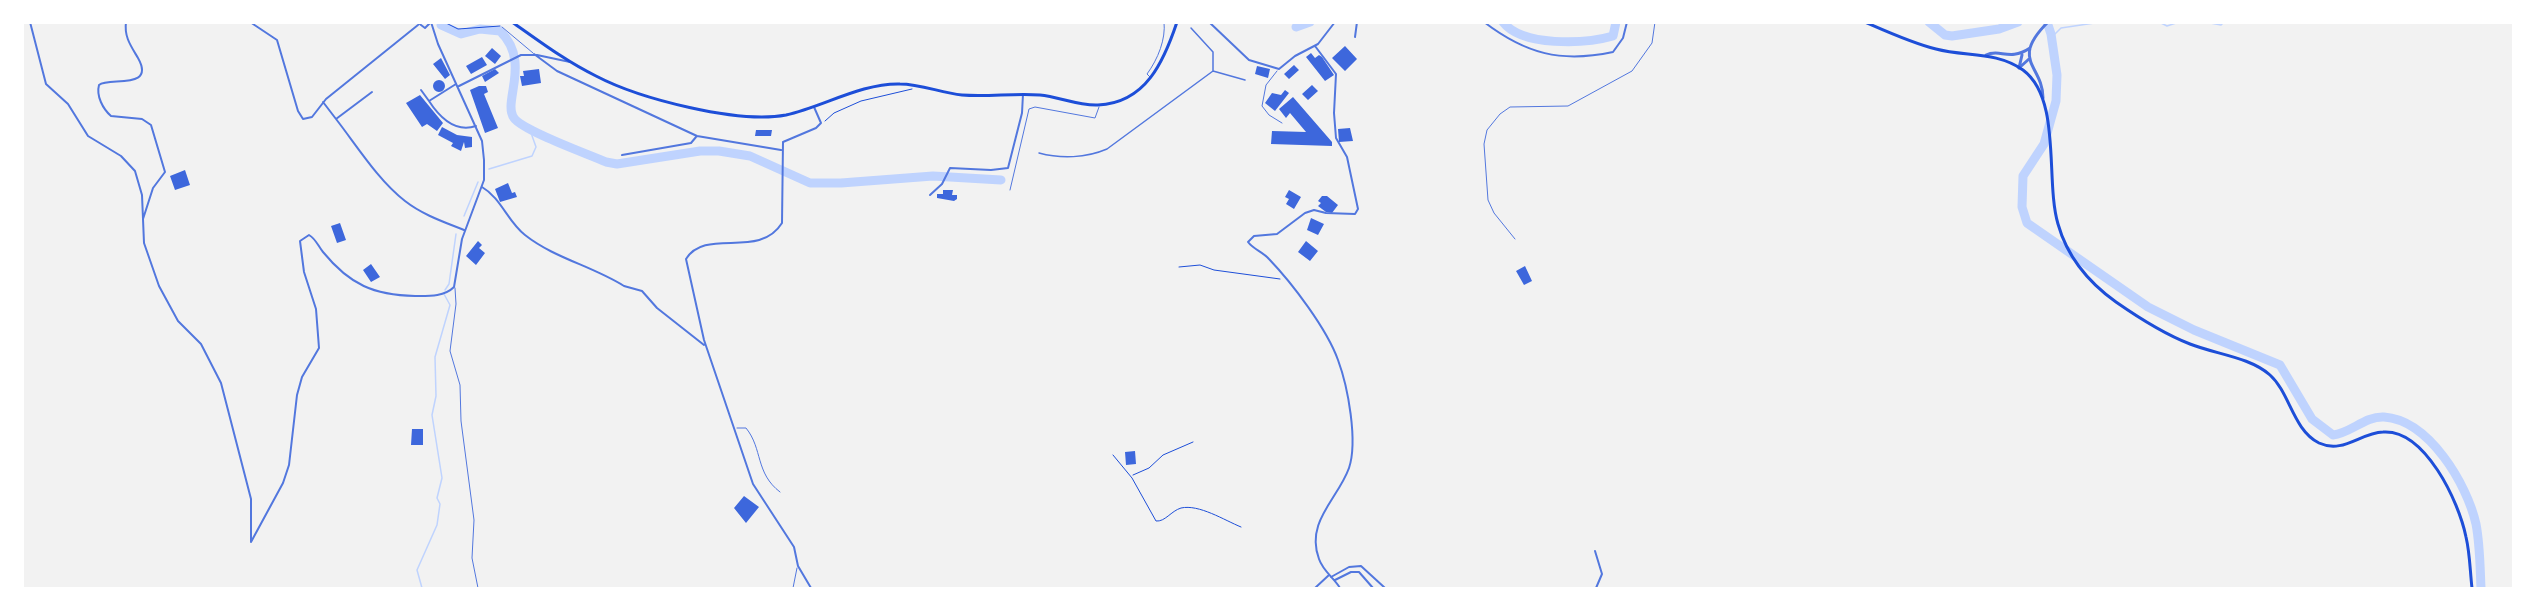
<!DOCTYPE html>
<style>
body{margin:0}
#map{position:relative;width:2536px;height:611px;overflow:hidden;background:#f2f2f2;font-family:"PT Sans Narrow",sans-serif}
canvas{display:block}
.frame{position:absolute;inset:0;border:24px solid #fff;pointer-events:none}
</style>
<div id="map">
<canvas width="2536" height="611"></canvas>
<div class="frame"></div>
</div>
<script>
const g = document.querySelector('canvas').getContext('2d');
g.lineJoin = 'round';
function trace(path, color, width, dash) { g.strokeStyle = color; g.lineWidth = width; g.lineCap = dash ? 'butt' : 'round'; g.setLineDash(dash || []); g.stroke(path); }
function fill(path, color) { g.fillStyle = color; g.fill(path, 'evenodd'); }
trace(new Path2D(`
 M2159 22 2167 26 2179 22
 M2205 22 2221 25 2224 22
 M2051 34 2054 35 2061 28 2101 22
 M489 169 532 156 536 147 530 130
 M464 216 478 182
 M445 290 449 284 456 234
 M422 588 417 570 437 525 440 504 437 498 442 478 432 415 436 396 435 357 450 305 444 294`), '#bfd3fe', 1.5);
trace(new Path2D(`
 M1503 22C1522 47 1585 44 1613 36L1616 22
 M1929 22 1945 35 1952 36 1999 29 2018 22
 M2047 22 2051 34 2057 75 2056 101 2044 144 2023 176 2022 207 2027 223 2148 307 2194 330 2280 365 2312 419 2333 435C2351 433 2365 416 2384 417 2429 420 2467 484 2476 524 2480 545 2480 567 2481 588
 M441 25 461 34 480 29 500 31C532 62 502 102 514 118 523 131 588 154 606 162L617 164 700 151H719L750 156 810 183H841L933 176 1001 180
 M1296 27 1310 22`), '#bfd3fe', 9);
fill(new Path2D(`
 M1345 46 1357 59 1345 71 1332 58Z
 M492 48 501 56 495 64 485 56Z
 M1311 53 1315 58 1319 55 1322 57 1334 75 1325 81 1306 57Z
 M482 57 487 65 471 74 466 66Z
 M441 58 450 75 445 79 433 64Z
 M1294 65 1299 70 1289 79 1284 74Z
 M1257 66 1270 69 1268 78 1255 74Z
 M495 69 499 73 485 82 482 76Z
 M539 69 541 83 522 86 520 76H524L523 71Z
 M433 86a6 6 0 1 1 12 0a6 6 0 1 1-12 0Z
 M1312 85 1318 91 1308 100 1302 94Z
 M479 86H486L488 92 484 94 498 128 485 133 470 90Z
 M1285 90 1289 93 1275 111 1265 103 1272 93 1281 95Z
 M420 95 443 123 437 131 427 124 422 127 406 103Z
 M1293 97 1332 142V146L1271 144 1272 131 1306 132 1290 113 1286 118 1279 109Z
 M442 127 457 135 472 137V147L465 148 464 142 461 151 451 146 453 143 438 135Z
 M1350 128 1353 141 1339 142 1338 129Z
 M756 130H772L771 136H755Z
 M185 170 190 185 175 190 170 176Z
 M508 183 512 193 515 192 517 197 500 202 495 189Z
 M943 190H953L952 195H957V199L954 201 937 198V194H943Z
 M1289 190 1301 197 1294 209 1286 204 1289 199 1285 197Z
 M1322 196H1327L1338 205 1332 213 1326 212 1318 206 1321 203 1318 201Z
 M1311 218 1324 224 1318 235 1307 230Z
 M340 223 346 240 337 243 331 226Z
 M478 241 482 245 479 248 485 253 476 265 466 256Z
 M1306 241 1318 251 1310 261 1298 252Z
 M371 264 380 277 371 282 363 270Z
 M1525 266 1532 281 1524 285 1516 271Z
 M412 429H423V445H411Z
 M1135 451 1136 464 1126 465 1125 452Z
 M744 496 759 507 746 523 734 508Z`), '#3d67dc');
trace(new Path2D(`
 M444 22 458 29 500 26
 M825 121 834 113 861 101 912 89
 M1179 267 1200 265 1214 270 1280 279
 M1113 455 1132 478 1156 521C1165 522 1171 511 1181 508 1199 504 1224 520 1241 527
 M1133 475 1149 468 1163 455 1193 442`), '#1d4ed8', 1);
trace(new Path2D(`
 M502 27 533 53
 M1277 71 1266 85 1262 106 1269 115 1282 123
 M1150 77 1147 74C1158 59 1166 39 1164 22
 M1010 190 1029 109 1035 107 1095 118 1099 107
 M1515 239 1494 213 1488 200 1484 144 1487 130 1500 114 1510 107 1568 106 1632 71 1652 43 1655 22
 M455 288 456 304 450 351 460 385 461 421 474 520 472 558 478 588
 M737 428H746C763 449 755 473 780 492
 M793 588 797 568`), '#5277de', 1);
trace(new Path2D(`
 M1191 28 1213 52V71
 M1039 153C1061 159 1086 158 1107 149L1213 71 1245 80`), '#5277de', 1.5);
trace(new Path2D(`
 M30 22 46 84 68 104 88 136 121 156 135 171 142 195 144 243 159 286 178 321 201 344 221 383 251 499V542
 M126 22C124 37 131 46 138 58 156 90 109 77 99 85 96 96 103 109 111 116L142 119 151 125 165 172 153 188 143 219
 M250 22 277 40 298 111 303 119 312 117 326 99 418 25
 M1209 22 1249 60 1279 69 1295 56 1318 44 1335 22
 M1484 22C1526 54 1561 63 1613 52L1623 38 1627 22
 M1574 22H1575
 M1355 37 1357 22
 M1315 46 1336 74 1334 113 1336 138 1347 157 1358 209 1355 214 1326 213 1314 210 1305 213 1277 234 1254 236 1248 242C1253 249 1263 252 1269 259 1292 283 1327 329 1338 360 1348 387 1358 441 1349 468 1338 499 1305 522 1319 559 1323 571 1334 578 1340 588
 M534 54 557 71 697 136 781 150
 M456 84 429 101C440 118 455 133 476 126
 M459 86 521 55H537L570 62
 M421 90 429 101
 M323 102 336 119 372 92
 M336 119C357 146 378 180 405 201 423 215 444 222 464 230
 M622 155 691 143 696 137
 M482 187C501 198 508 222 525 235 554 258 592 266 624 286L642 291 657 308 704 345
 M930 195 942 184 950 168 991 170 1008 168 1022 113 1023 94
 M251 542 283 483 289 465 297 395 302 377 319 348 316 309 304 272 300 241 309 235C316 239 318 246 323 252 350 285 374 295 415 296 428 296 444 297 454 287L462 239 484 180V160L482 141 438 44 431 22 425 28 417 22
 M1595 551 1602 574 1596 588
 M1331 577 1349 567 1361 566 1385 588
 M1335 580 1351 572H1359L1373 588
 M811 588 798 566 794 547 753 484 704 340 686 259C706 227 759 260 782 223L783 142 816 128 821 123 814 107
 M1315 588 1329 575`), '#5277de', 2);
trace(new Path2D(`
 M1986 55C2000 48 2009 62 2030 48
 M2019 68 2022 55
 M2019 68 2029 59
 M2043 98C2043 65 2009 61 2048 22`), '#5277de', 3);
trace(new Path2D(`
 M512 22C539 41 567 62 596 76 640 99 738 124 786 115 823 107 861 83 900 84 921 84 941 93 962 95 988 97 1014 93 1040 95 1059 97 1079 106 1098 105 1146 103 1164 61 1177 22
 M1865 22C1888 32 1912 43 1936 49 1966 57 1996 51 2023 70 2062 99 2045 180 2058 224 2067 256 2088 282 2116 302 2139 318 2164 334 2190 344 2215 354 2250 357 2270 375 2290 393 2293 430 2319 443 2343 454 2360 433 2383 432 2425 429 2459 502 2466 537 2470 554 2470 571 2472 588`), '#1d4ed8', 3);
</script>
